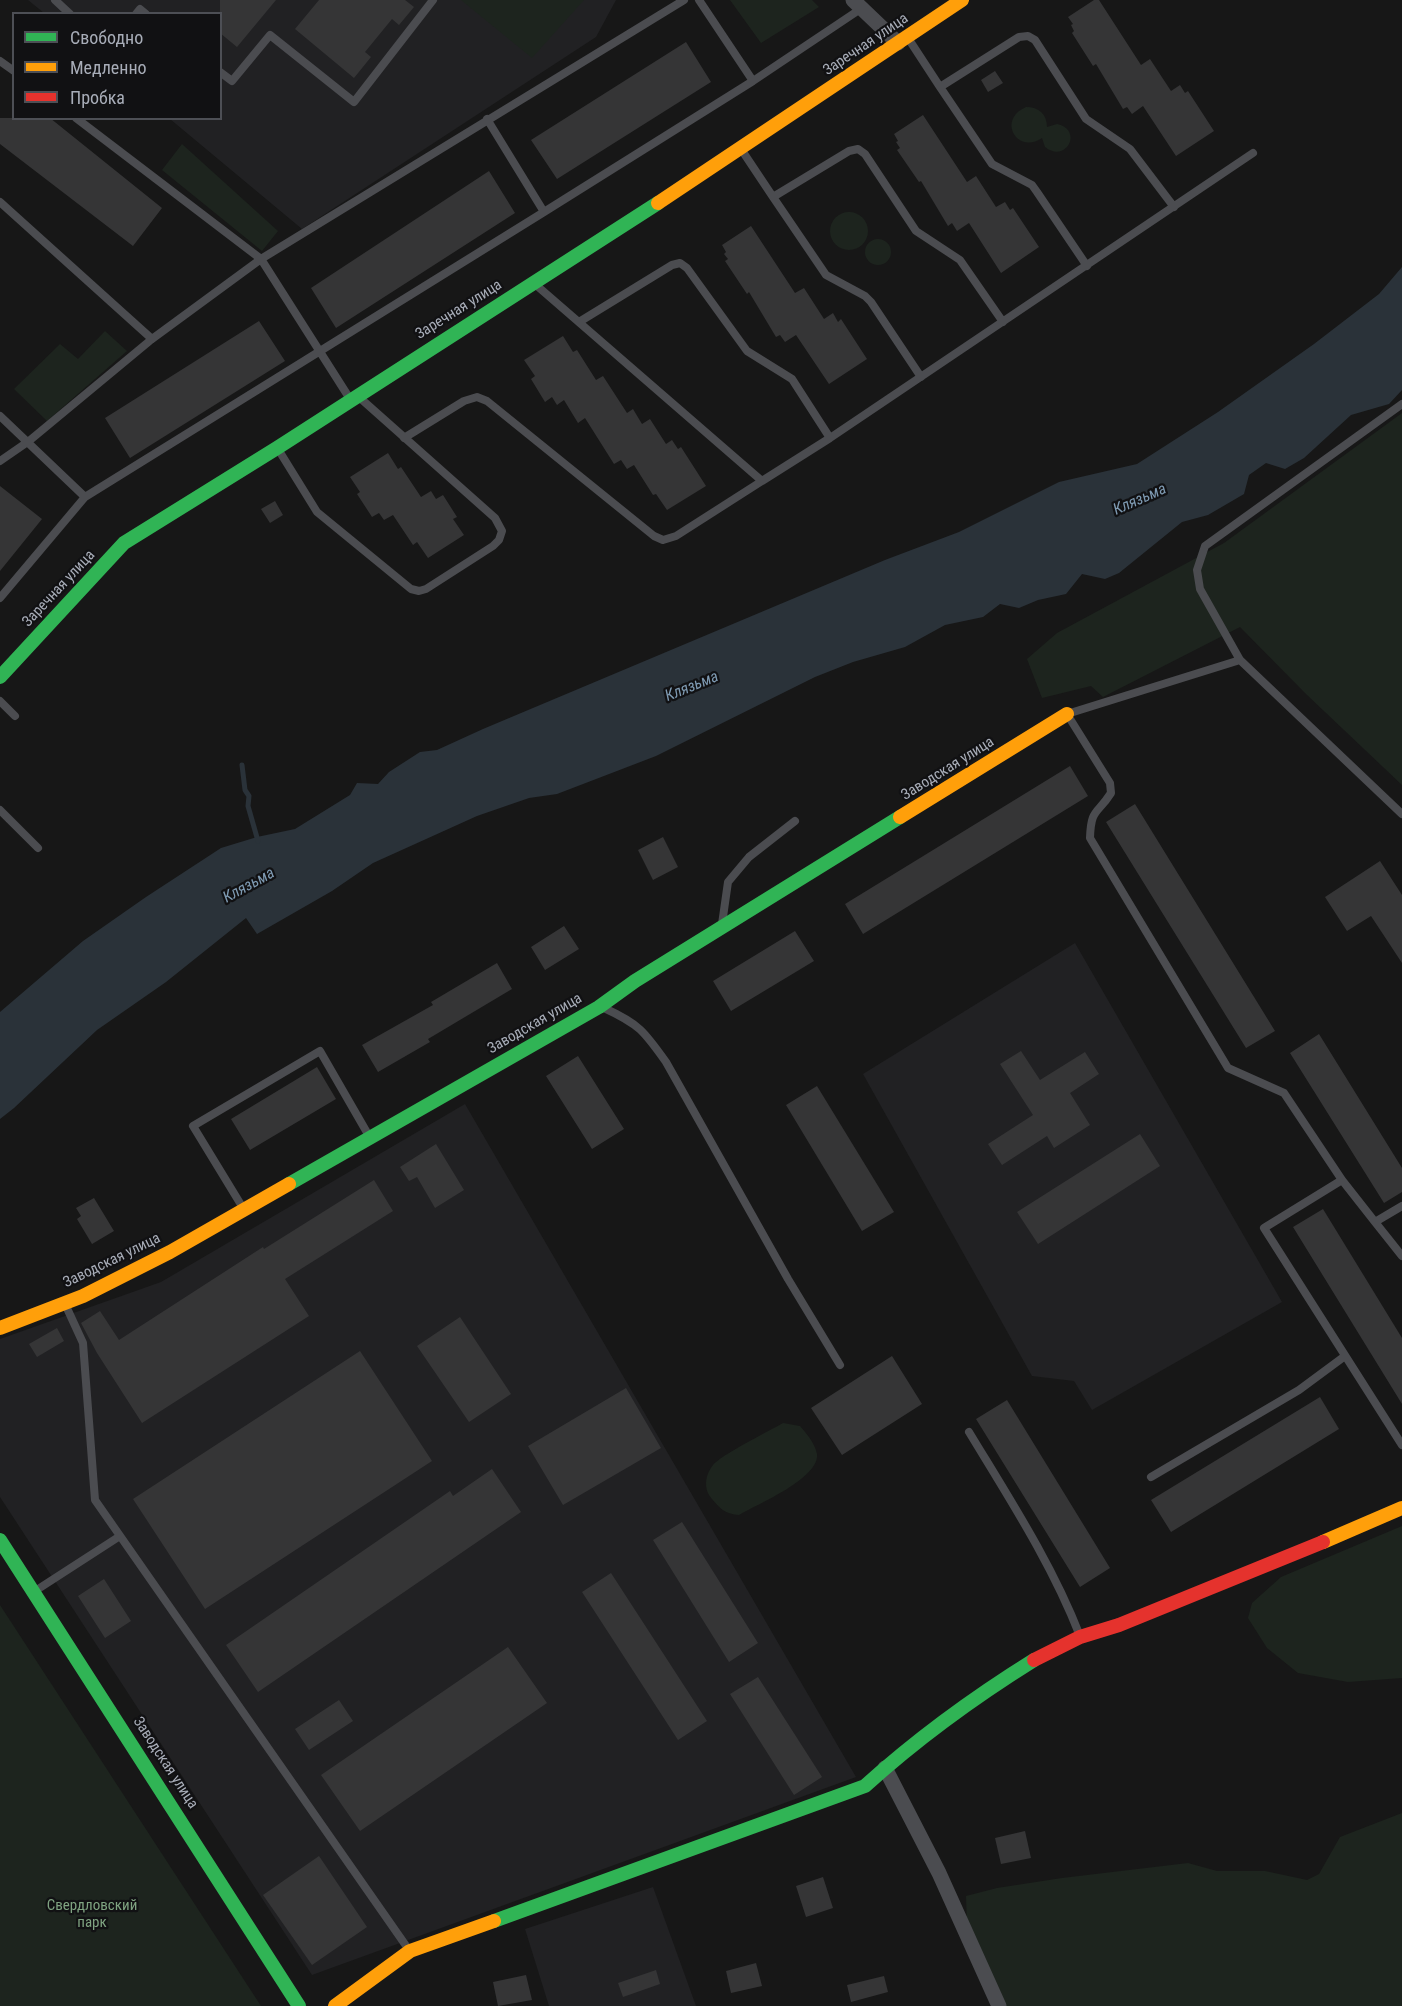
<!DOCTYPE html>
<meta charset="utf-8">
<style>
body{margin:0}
#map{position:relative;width:1402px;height:2006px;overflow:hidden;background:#171717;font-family:"Roboto Condensed",sans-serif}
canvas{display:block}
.legend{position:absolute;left:12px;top:12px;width:210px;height:108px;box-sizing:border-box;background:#111113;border:2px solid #4d4f55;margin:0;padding:8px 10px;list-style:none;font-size:18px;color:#a8adb8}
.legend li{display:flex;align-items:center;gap:12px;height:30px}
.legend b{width:30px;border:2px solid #4d4f55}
</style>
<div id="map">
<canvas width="1402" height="2006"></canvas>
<ul class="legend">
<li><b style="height:8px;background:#30b455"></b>Свободно</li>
<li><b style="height:8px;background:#ff9f0a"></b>Медленно</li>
<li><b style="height:8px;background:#e5322d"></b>Пробка</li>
</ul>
</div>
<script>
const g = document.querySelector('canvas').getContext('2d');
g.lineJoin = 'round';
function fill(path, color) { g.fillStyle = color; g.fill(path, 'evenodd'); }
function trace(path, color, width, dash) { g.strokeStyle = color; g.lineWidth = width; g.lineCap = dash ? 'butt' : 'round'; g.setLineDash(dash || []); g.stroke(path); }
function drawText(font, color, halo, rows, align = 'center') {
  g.font = font + ' "Roboto Condensed",sans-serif'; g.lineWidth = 4.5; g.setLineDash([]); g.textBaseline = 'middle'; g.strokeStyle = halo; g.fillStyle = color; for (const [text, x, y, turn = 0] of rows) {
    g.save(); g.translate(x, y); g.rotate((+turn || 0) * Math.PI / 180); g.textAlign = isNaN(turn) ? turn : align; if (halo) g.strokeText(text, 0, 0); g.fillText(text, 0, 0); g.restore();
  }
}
fill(new Path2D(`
 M28 0H616L596 37 302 229 170 119 220 118V14L44 13Z
 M1075 943 1282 1302 1092 1410 1074 1381 1032 1376 863 1074Z
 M465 1104 856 1777 312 1975 0 1497V1339L161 1282Z
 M653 1887 696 2006H549L525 1929Z`), '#212123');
fill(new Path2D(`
 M461 0H584L532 58Z
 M730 0H812L819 7 761 43Z
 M1026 107C1039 107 1047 114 1047 127L1057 124C1084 130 1066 164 1045 147L1042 138C1018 155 996 120 1026 107Z
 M182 144 278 231 262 251 162 170Z
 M830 231a19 19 0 1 1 38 0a19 19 0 1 1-38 0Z
 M865 252a13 13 0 1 1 26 0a13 13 0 1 1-26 0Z
 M105 331 127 351 47 421 14 389 60 344 78 359Z
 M1402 413V785L1306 694 1240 627 1103 697 1091 686 1042 698 1027 659 1057 633 1224 543Z
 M783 1423 800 1426C806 1433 815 1443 817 1454 820 1478 758 1504 739 1515 726 1514 720 1509 712 1499 703 1489 705 1475 713 1465 721 1455 769 1431 783 1423Z
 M1402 1526V1678L1348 1682 1298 1673 1267 1648 1248 1618 1252 1603 1281 1577Z
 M0 1605 261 2006H0Z
 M1402 1813V2006H1002L967 1925 966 1896 997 1888 1062 1878 1188 1863 1217 1871H1265L1307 1880 1319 1874 1340 1837Z`), '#1d241e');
fill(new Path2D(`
 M1402 267V390L1389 404 1351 415 1304 458 1285 469 1266 463 1249 475 1244 494 1208 515 1182 522 1119 573 1105 579 1082 574 1066 594 1038 600 1019 608 1000 604 983 617 945 625 905 647 853 662 815 677 656 756 557 794 529 798 477 816 373 863 332 891 257 934 246 918 166 982 97 1030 14 1108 0 1119V1012L83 941 146 897 221 848 257 837 295 829 350 795 357 783 378 784 389 772 420 752 437 750 483 729 885 560 959 532 1059 482 1137 464 1218 412 1314 344 1379 294Z`), '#2a3239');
trace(new Path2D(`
 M242 765 245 790 249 796 248 806 258 841`), '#2a3239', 5);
fill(new Path2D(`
 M220 0H276L237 47 220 33Z
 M319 0H405L414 7 399 25 392 19 365 52 371 57 354 78 295 29Z
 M1094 0H1099L1141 65 1150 59 1171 91 1180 85 1185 93 1188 91 1214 131 1176 156 1143 106 1132 114 1127 107 1123 109 1096 64 1093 66 1072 33 1074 31 1071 25 1073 24 1068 17Z
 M686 42 711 82 557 179 531 140Z
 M995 71 1003 83 988 92 981 80Z
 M923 115 967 182 976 176 996 207 1005 202 1010 210 1013 208 1039 247 1001 273 969 223 957 231 952 223 948 226 921 181 919 182 897 150 900 148 896 142 898 141 894 134Z
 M0 118H50L162 208 133 246 0 144Z
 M489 171 515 213 336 328 311 288Z
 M751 226 795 293 804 288 824 319 833 313 838 322 841 319 867 359 829 384 796 335 785 342 780 335 776 337 749 292 747 294 725 261 728 259 724 254 726 252 722 245Z
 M259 321 285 361 130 458 105 418Z
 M563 336 573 352 577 350 596 380 603 376 627 413 633 409 642 424 650 419 666 444 672 440 678 449 681 447 706 486 667 510 656 494 653 495 634 465 627 469 621 460 614 464 585 418 578 423 564 400 557 405 552 397 545 402 531 379 535 376 524 360Z
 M388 453 398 469 401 467 421 497 431 491 436 499 443 495 457 517 453 519 464 535 428 558 417 542 413 545 393 515 384 520 379 513 372 517 357 494 360 492 350 477Z
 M0 486 42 519 0 571Z
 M275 501 283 515 270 523 261 509Z
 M1070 766 1088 796 863 934 845 904Z
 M1135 804 1275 1031 1246 1048 1106 822Z
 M663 837 678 867 653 880 638 850Z
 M1380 861 1402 895V963L1371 916 1347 931 1325 897Z
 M564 926 579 949 545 970 531 947Z
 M795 931 814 961 731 1011 713 981Z
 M497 963 512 989 428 1039 430 1042 378 1072 362 1045 433 1005 431 1002Z
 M1319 1034 1402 1168V1192L1384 1203 1290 1053Z
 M1021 1051 1040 1080 1085 1052 1099 1074 1070 1093 1090 1125 1054 1148 1047 1136 1002 1165 988 1144 1033 1115 1000 1064Z
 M578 1056 624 1129 592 1149 546 1076Z
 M317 1067 336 1099 250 1150 231 1119Z
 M817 1086 894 1212 862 1231 786 1105Z
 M1140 1134 1160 1166 1038 1244 1017 1212Z
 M436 1144 464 1190 435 1208 417 1177 409 1181 400 1167Z
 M374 1180 393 1211 285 1279 309 1316 142 1423 97 1353 81 1323 100 1311 119 1340 263 1247 264 1249Z
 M94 1198 114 1231 92 1244 77 1219 81 1216 76 1208Z
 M1323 1209 1402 1338V1404L1293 1227Z
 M460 1317 511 1394 469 1422 417 1346Z
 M57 1328 64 1341 37 1357 29 1344Z
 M360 1351 432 1461 205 1609 133 1499Z
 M892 1356 922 1404 842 1455 811 1408Z
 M626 1388 661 1448 563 1505 528 1446Z
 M1320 1397 1339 1429 1171 1532 1151 1500Z
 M1007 1400 1110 1568 1080 1587 976 1419Z
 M492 1469 521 1512 258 1692 226 1645 450 1491 453 1496Z
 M682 1522 758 1643 729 1662 653 1540Z
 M611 1573 707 1721 678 1740 582 1592Z
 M104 1579 131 1621 105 1638 78 1596Z
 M508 1647 547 1703 360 1831 321 1775Z
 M758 1677 822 1777 794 1795 730 1694Z
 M339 1700 353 1721 309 1750 295 1729Z
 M1025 1831 1031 1858 1001 1864 995 1838Z
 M319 1856 367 1927 312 1965 263 1895Z
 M823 1877 833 1908 806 1917 796 1886Z
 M756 1963 762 1986 731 1993 726 1971Z
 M656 1970 660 1984 623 1997 618 1983Z
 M526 1975 532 2000 498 2006 493 1982Z
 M884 1976 888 1992 851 2002 847 1985Z`), '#353536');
trace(new Path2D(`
 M55 0 70 14
 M699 0 753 81
 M136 14 140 9 146 14
 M908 38 940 87 1019 37 1028 36 1035 40 1086 119 1130 149 1174 207
 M0 61 14 71
 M220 72 232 81 270 35 354 102 433 0
 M940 87 992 164 1032 185 1037 192 1087 266
 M76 118 261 259 350 399
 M487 119 544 212
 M741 149 773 197 849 151 858 149 865 154 916 231 960 260 1003 322
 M773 197 826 275 865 296 871 302 921 377
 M0 202 152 339
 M579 322 672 265 680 263 687 268 747 351 792 379 830 438
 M0 416 85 497
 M404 438 464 401 477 397 487 401 654 536 663 540 676 536 762 481 536 285
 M278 449 317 512 411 589 419 591 426 589 493 546 499 540 502 531 495 518 360 398
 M0 461 29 441 152 339 261 259 684 0
 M762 481 830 438 1253 153
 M0 598 85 497 544 212 753 81 862 8
 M1240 660 1200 589 1197 570 1205 546 1402 404
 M0 701 15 716
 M0 810 38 848
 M1402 814 1240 660 1067 714 1110 783 1111 793C1097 815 1091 808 1090 838L1228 1068 1284 1093 1342 1180 1375 1222 1402 1206
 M722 924 728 882 749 857 795 821
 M604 1008C639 1024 644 1031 666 1062L788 1279 840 1365
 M1342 1180 1264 1228 1402 1445
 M243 1208 193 1126 320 1051 369 1136
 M1375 1222 1402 1256
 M66 1306 83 1343 95 1500 409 1950
 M969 1432C1009 1498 1052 1564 1080 1636
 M1151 1477 1299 1390 1345 1356
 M35 1591 120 1536`), '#4b4c50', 8);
trace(new Path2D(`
 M853 0 898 43
 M885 1768 939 1873 999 2006`), '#4b4c50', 15);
trace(new Path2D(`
 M0 677 124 543 277 448 658 203
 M289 1184 599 1007 635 981 900 817
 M0 1540 299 2006
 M494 1921 865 1786C918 1738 973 1698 1034 1660`), '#30b455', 14);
trace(new Path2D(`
 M658 203 962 0
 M900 817 1067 714
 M0 1328 83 1296 170 1252 289 1184
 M1323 1542 1402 1508
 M335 2006 410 1951 494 1921`), '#ff9f0a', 14);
trace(new Path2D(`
 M1034 1660 1080 1637 1119 1625 1323 1542`), '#e5322d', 14);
drawText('15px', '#a8adb8', '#111113', [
 ["Заречная улица",866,45,-34],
 ["Заречная улица",459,310,-32],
 ["Заречная улица",59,589,-47],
 ["Заводская улица",948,769,-32],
 ["Заводская улица",535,1024,-30],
 ["Заводская улица",112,1261,-26],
 ["Заводская улица",165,1763,57]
]);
drawText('15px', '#7fa381', '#111113', [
 ["Свердловский",92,1906],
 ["парк",92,1923]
]);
drawText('italic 16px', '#7f9bb3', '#111113', [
 ["Клязьма",1140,500,-24],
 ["Клязьма",692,687,-22],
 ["Клязьма",249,886,-29]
]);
</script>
